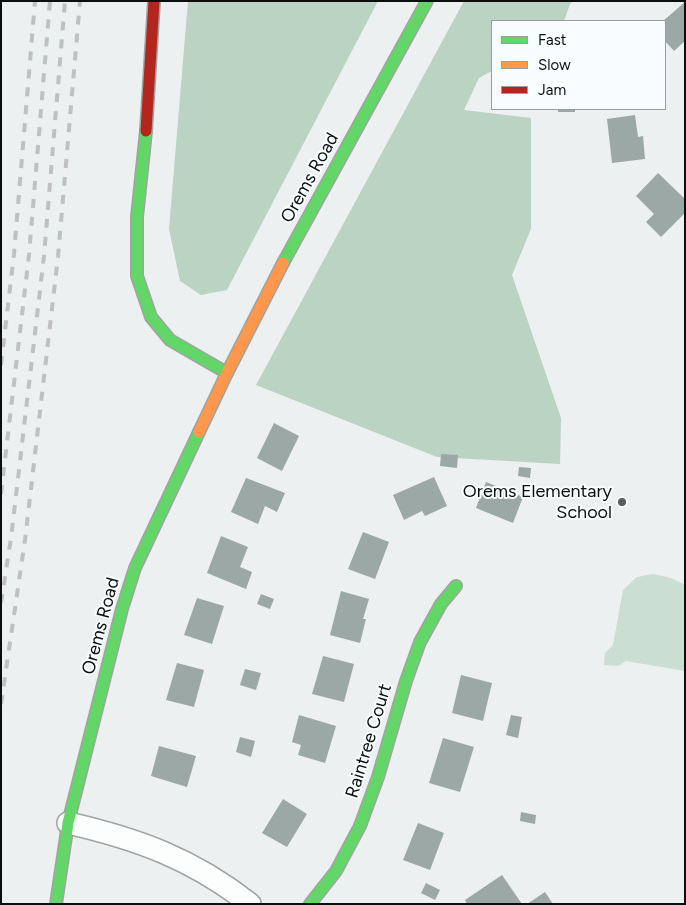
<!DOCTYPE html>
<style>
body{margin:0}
#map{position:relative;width:686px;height:905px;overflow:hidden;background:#ecf0f0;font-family:Figtree,sans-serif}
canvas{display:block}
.frame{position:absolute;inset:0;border:2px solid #0c0e0e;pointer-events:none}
.legend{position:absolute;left:491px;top:20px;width:175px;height:90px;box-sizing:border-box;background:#f8feff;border:1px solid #9a9e9f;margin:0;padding:6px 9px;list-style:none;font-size:15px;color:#0c0e0e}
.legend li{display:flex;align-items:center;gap:10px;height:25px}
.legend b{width:25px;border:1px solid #9a9e9f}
</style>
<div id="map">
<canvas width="686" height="905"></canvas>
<div class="frame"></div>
<ul class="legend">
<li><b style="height:6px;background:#63d668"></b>Fast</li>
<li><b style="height:6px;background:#ff974d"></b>Slow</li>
<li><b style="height:6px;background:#b3261e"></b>Jam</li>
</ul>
</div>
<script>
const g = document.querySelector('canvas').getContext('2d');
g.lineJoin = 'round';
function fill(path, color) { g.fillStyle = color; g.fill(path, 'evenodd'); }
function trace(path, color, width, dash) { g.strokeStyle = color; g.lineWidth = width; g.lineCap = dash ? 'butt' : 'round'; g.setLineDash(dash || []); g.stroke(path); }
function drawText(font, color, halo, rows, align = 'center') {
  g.font = font + ' Figtree,sans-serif'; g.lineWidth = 4; g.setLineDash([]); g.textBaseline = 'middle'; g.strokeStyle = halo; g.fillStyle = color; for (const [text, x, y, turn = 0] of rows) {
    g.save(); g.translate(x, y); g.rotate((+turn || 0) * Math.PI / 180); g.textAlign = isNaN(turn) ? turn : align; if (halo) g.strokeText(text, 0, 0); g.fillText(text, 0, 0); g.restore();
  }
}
fill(new Path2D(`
 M653 574 671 578 685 585V671L626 661 618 666 604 665 605 653 613 645 623 590 637 577Z`), '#cbded2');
fill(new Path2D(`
 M188 1H378L227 290 201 295 180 281 169 229Z
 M464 1H573L570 4 564 21H492V71L479 78 464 110 531 118V229L512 275 561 418 560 464 437 457 256 385Z`), '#bbd3c3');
fill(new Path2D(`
 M685 2V41L674 51 665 41V21H663Z
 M558 109H575V112H558Z
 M635 115 638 137 643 136 645 159 612 163 607 119Z
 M658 173 685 199V213L661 237 646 222 654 214 636 196Z
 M274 423 299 436 282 471 257 458Z
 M441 454 458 455 457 468 440 466Z
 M519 467 531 468 530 478 518 476Z
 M434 477 447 506 425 516 422 511 404 520 393 495Z
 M246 478 285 493 277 512 265 506 258 524 231 512Z
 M486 482 523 497 513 523 476 508Z
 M363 532 389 542 375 579 348 569Z
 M221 536 248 547 240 567 252 572 246 589 207 573Z
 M341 591 369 599 363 619H366L360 643 330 635Z
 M261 594 274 599 270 609 257 604Z
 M197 598 224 606 212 644 184 635Z
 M323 656 354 664 344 702 312 694Z
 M177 663 204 670 194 707 166 700Z
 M245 669 261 673 256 690 240 685Z
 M461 675 492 683 483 721 452 713Z
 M299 715 336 726 325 763 298 755 301 745 292 742Z
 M511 715 522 717 518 738 506 735Z
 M240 737 255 741 251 757 236 752Z
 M443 738 474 747 460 792 429 783Z
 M159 746 196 756 187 787 151 776Z
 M283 799 307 814 287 847 262 833Z
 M521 812 536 815 535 824 520 821Z
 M418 823 444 833 430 870 403 860Z
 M502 875 522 904H467L465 900Z
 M426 883 440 890 435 900 421 893Z
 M545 892 553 904H527Z`), '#9ca8a6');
const street = new Path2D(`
 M68 823C138 839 193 859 250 904`);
const fast = new Path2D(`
 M146 131 137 217V276L151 317 170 340 227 373
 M283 263 427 1
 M56 904 68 823 122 609 135 568 199 432
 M310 904 336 871 360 826 378 777 406 681 420 642 441 604 456 586`);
const slow = new Path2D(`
 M199 432 227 373 283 263`);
const jam = new Path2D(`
 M146 131 154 1`);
trace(street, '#a1a3a3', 24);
trace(fast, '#a1a3a3', 14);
trace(slow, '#a1a3a3', 14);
trace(jam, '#a1a3a3', 14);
trace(street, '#fcfdfd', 21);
trace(fast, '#63d668', 11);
trace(slow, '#ff974d', 11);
trace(jam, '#b3261e', 11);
trace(new Path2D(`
 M1 365 14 254 35 1
 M1 494 29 255 50 1
 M1 603 11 538 44 256 65 1
 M1 704 25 540 58 257 80 1`), '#c0c0c0', 4, [9, 9]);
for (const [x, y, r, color] of [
 [622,502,5,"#5a5d5d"]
]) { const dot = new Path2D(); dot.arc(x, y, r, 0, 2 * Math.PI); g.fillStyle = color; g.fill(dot); trace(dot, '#f8feff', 2); }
drawText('18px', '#0c0e0e', '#f8feff', [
 ["Orems Road",310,178,-61],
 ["Orems Road",101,626,-75],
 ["Raintree Court",369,741,-73]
]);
drawText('18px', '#0c0e0e', '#f8feff', [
 ["Orems Elementary",612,492],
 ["School",612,513]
], 'right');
</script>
